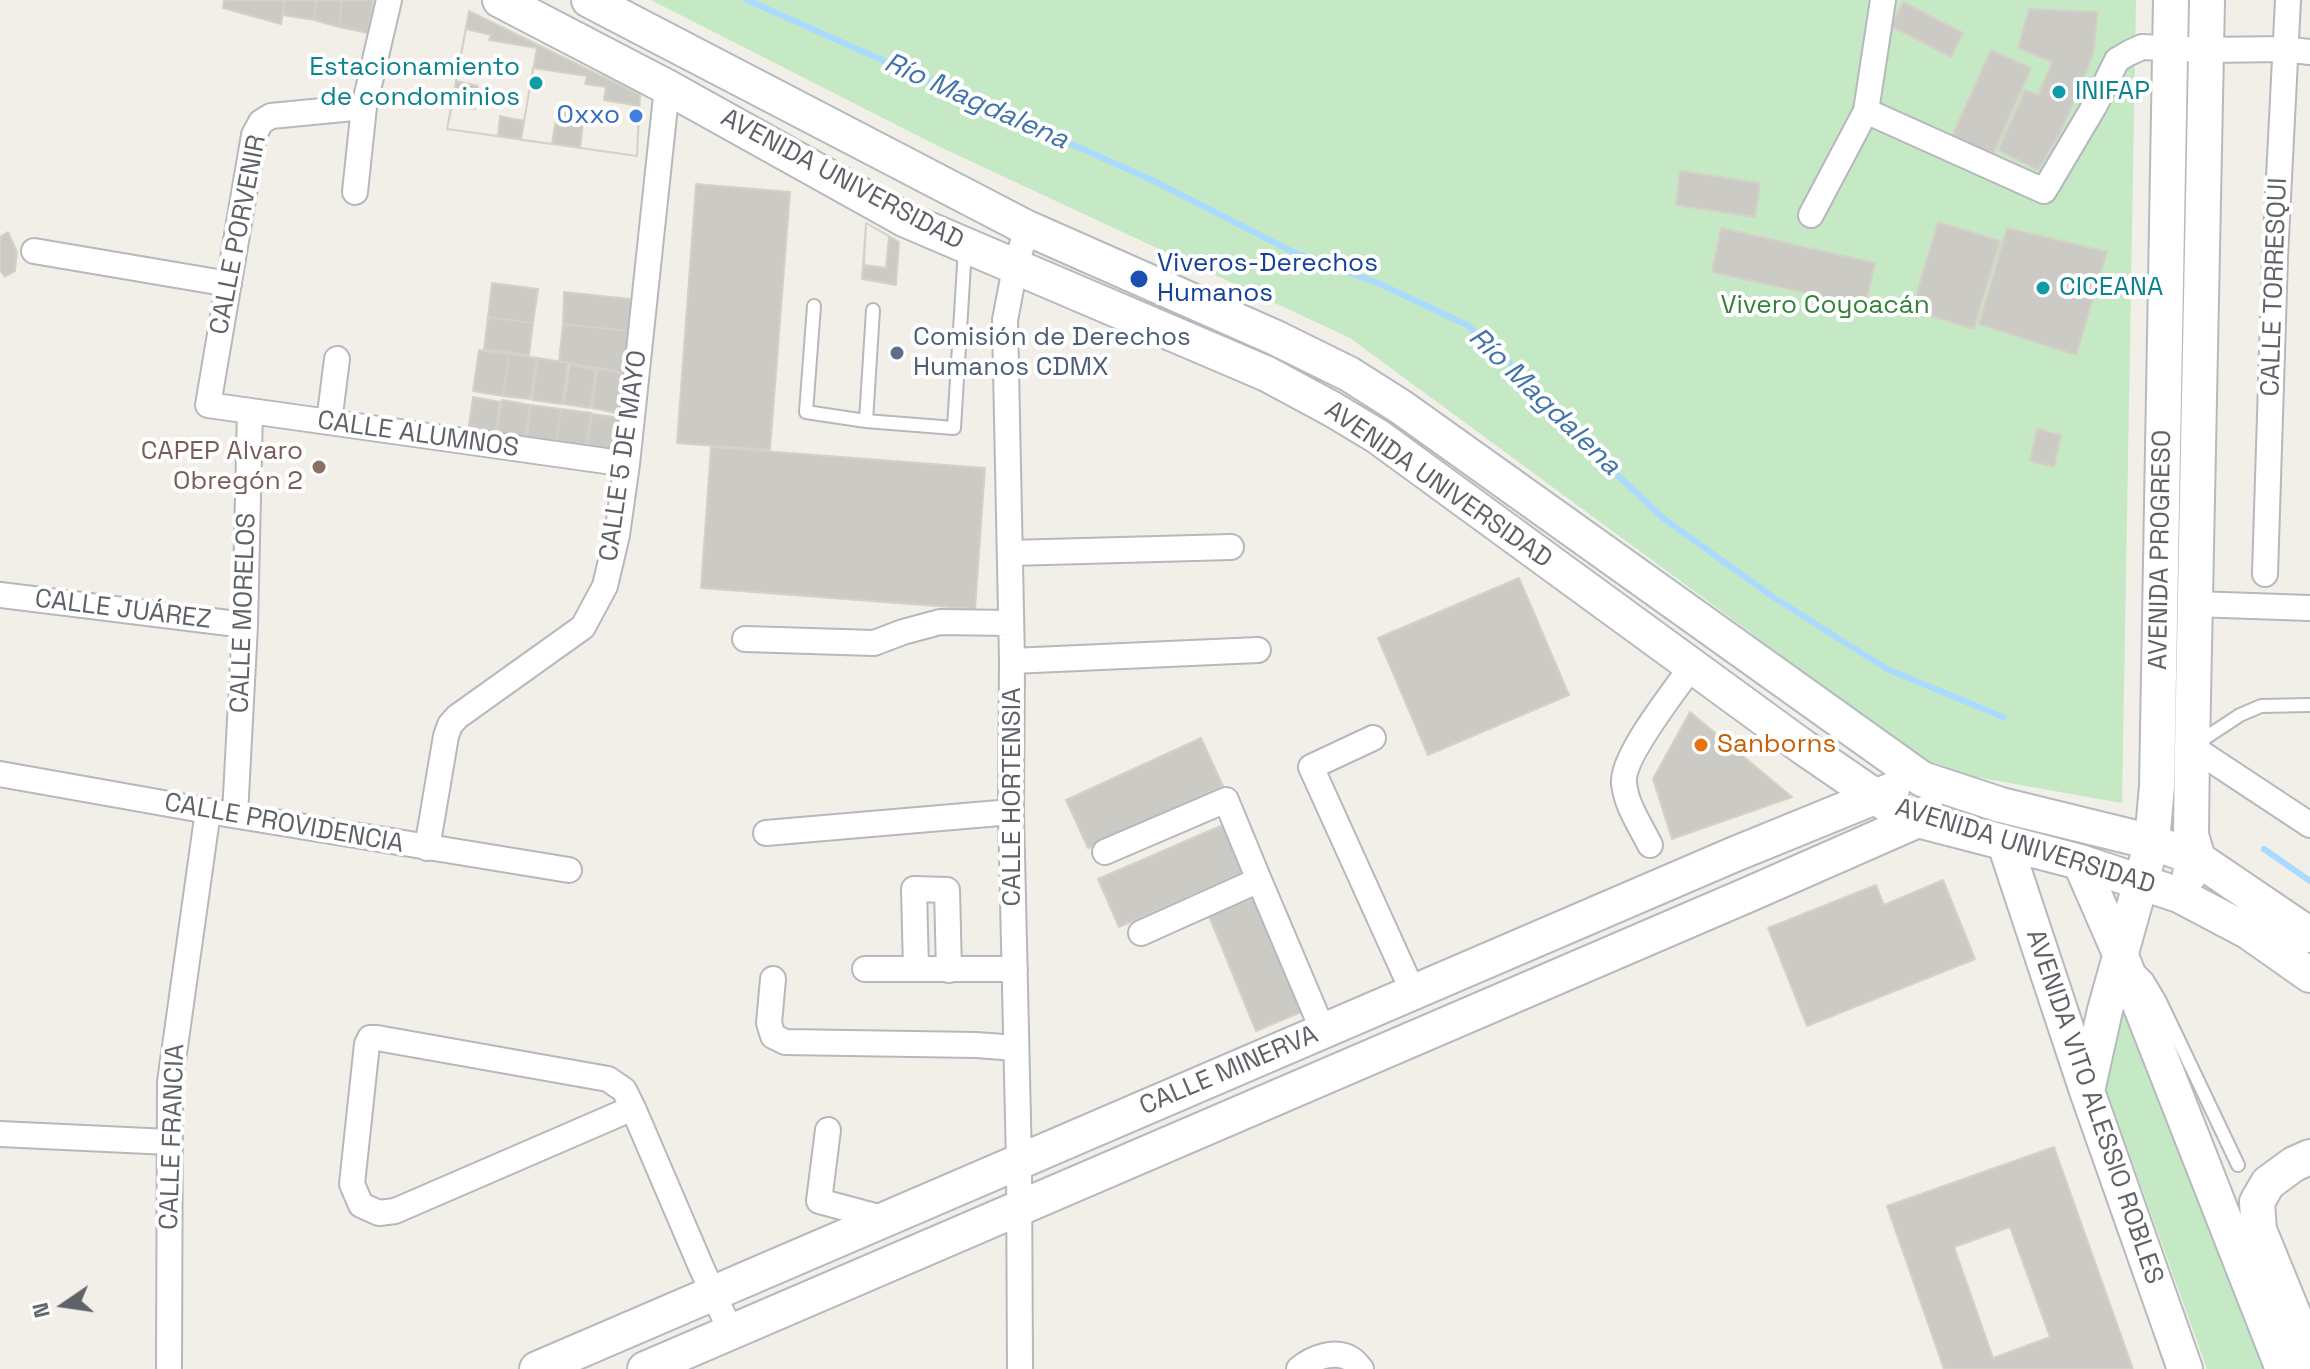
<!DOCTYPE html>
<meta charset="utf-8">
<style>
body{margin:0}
#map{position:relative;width:2310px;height:1369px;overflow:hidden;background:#f1efe8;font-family:"Space Grotesk",sans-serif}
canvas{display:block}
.north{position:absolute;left:24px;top:1265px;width:80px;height:80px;-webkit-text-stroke:6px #fff;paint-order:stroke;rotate:257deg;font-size:22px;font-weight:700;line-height:32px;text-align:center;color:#5f6368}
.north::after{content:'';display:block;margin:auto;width:28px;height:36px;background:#5f6368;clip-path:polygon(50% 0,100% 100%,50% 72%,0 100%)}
</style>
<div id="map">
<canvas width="2310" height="1369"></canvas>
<div class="north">N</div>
</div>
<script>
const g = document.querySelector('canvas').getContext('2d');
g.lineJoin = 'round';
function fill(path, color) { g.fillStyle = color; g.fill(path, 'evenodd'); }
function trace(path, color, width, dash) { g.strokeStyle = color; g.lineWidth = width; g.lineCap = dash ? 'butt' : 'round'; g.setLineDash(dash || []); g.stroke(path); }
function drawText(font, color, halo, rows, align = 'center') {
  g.font = font + ' "Space Grotesk",sans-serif'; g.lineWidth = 8; g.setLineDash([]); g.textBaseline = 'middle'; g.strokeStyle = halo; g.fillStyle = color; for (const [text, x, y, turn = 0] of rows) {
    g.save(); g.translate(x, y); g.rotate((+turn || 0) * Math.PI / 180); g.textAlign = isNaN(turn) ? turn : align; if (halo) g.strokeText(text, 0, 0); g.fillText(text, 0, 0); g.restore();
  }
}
fill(new Path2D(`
 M651 0H2136L2122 803 1970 776 1921 758 1350 338 938 146Z
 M2130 1005 2264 1369H2207L2105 1086 2116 1025Z`), '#c5e8c5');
trace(new Path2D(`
 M747 0 1152 180 1291 251 1380 284 1467 325 1518 370 1554 415 1663 518 1773 597 1887 669 2003 717
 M2264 849 2310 881`), '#aadaff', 6);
const building = new Path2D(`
 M224 0H285L281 24 223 8Z
 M285 0H316L314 20 283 15Z
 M316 0H342L339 27 314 20Z
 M342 0H373L368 33 339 27Z
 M1903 2 1963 33 1951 57 1891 26Z
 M2029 9 2098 12 2093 54 2077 95 2059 135 2038 170 1998 150 2025 90 2038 95 2052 62 2018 48Z
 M469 11 640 95 637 156 447 129Z
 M466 29 491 35 489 40 537 48 524 121 500 116 498 136 447 129 452 106 475 109 478 86 456 81Z
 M1991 50 2031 68 1991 159 1950 141Z
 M533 68 587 76 585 84 606 87 604 100 639 106 637 156 580 148 584 115 557 112 552 144 521 140Z
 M1680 171 1760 183 1755 217 1676 205Z
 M696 184 790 192 770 450 677 443Z
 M1938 222 2000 241 1974 329 1912 310Z
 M866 223 899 242 896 285 862 279Z
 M866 223 889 236 886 268 864 265Z
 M1721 228 1875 263 1865 306 1712 272Z
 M2007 228 2107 252 2076 355 1979 324Z
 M8 232 17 252 15 271 5 277 0 270V237Z
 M492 283 538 289 533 323 488 317Z
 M564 292 631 299 630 331 563 324Z
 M488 317 533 323 529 355 484 349Z
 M563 324 630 331 627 374 559 361Z
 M479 350 509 354 503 396 473 391Z
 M509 354 537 358 530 399 503 396Z
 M538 358 568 363 562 404 532 400Z
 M570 365 596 369 590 408 564 404Z
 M598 368 627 374 621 414 592 408Z
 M473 397 500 402 494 441 467 438Z
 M502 400 530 405 524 446 496 442Z
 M531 405 561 409 555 451 526 446Z
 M561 409 591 413 585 455 555 450Z
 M592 414 621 418 615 459 585 455Z
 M2037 429 2061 435 2054 467 2030 461Z
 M711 447 985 468 975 609 701 588Z
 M1519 578 1569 695 1428 755 1378 638Z
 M1690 712 1792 797 1672 839 1653 779Z
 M1201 738 1223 786 1088 848 1066 800Z
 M1232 821 1252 869 1119 927 1098 879Z
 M1943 880 1975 959 1807 1026 1768 928 1876 885 1884 905Z
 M1259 896 1306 1010 1256 1031 1209 916Z
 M2054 1147 2133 1369H1944L1887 1206ZM2010 1227 2050 1337 1993 1358 1954 1247Z`);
fill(building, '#cccac5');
trace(building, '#d6d1c6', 2);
const lane = new Path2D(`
 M814 306 806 412 866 421 954 428 965 248
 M866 421 873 310
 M2196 744 2240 715 2261 706 2310 705
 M2140 972 2147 979 2159 999 2238 1165`);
const street = new Path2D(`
 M364 107 271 116 261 122 254 135 208 405 627 464
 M1866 111 2044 191 2095 105 2117 60 2129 53 2142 47 2206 50 2284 49 2310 52
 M355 192 364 107 389 0
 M1811 215 1866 111 1883 0
 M34 251 229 284
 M329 422 337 359
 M1010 553 1231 547
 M2265 574 2275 257 2288 0
 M0 595 245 625
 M2194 604 2310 608
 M745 639 874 643 903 632 940 622 1011 623
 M1012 661 1258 650
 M1373 738 1311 767 1413 992
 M2192 747 2310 825
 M0 774 208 811 569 870
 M235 815 245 625 250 411
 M766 833 1011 812
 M1650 845C1640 825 1626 805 1624 783 1621 757 1676 689 1692 666
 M427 848 446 736 450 725 457 717 583 627 605 586 617 535 627 464 667 87
 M1105 852 1226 800 1259 880
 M1141 933 1259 880 1323 1031
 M865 969H1015
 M916 969 914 889 947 890 949 970
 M773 979 769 1023 773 1036 785 1042 976 1045 1016 1048
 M633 1108 395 1211 379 1213 361 1205 352 1184 367 1044 370 1038H377L608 1079 624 1090 633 1108 702 1269 731 1332
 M828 1130 819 1201 886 1219
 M0 1134 169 1142
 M169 1369 170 1082 208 811
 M1020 1369 1019 1163 1011 812 1012 661 1005 320 1015 268 1027 228
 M1299 1369C1312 1358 1335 1349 1351 1359 1355 1361 1358 1366 1361 1369`);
const secondary = new Path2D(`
 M500 0 667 87 904 219 1267 374 1332 409 1377 436 1803 747 1895 810 1918 820 2080 862 2179 895 2249 932 2310 975
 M589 0 1027 228 1276 338 1349 374 1401 407 1922 779 2001 805 2152 842 2198 859 2310 935
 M2005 844 2087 1091 2185 1369
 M2080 862 2121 956 2283 1369
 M2190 874 2198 859 2191 835 2192 747 2207 0
 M2087 1091 2105 1010 2152 842 2157 786 2171 0
 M2310 1157 2294 1164 2268 1183 2257 1202 2259 1230 2310 1355
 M537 1369 1735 854 1892 790
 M645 1369 1752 893 1918 820 1927 813`);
trace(lane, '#b5b8bc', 16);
trace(street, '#b5b8bc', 28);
trace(secondary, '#b6babf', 38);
trace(lane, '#fff', 12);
trace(street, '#fff', 24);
trace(secondary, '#fff', 34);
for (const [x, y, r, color] of [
 [536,83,8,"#0f9aa8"],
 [2059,92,8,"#0f9aa8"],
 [636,116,8,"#3f7fe0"],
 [1139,279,10,"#1a4fb4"],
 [2043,288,8,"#0f9aa8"],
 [897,353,8,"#5c6f8a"],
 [319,467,8,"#8d6e63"],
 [1701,745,8,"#e8710a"]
]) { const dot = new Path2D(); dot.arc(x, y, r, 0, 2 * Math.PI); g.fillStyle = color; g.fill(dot); trace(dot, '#fff', 3); }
drawText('26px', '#0d838f', '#fff', [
 ["Estacionamiento",520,68,"right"],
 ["de condominios",520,98,"right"],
 ["INIFAP",2075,92],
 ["CICEANA",2059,288]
], 'left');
drawText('26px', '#366cbe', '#fff', [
 ["Oxxo",620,116]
], 'right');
drawText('26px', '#5f6368', '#fff', [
 ["AVENIDA UNIVERSIDAD",842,180,28],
 ["CALLE PORVENIR",239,235,-79],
 ["CALLE TORRESQUI",2275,287,-88],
 ["CALLE ALUMNOS",418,435,8],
 ["CALLE 5 DE MAYO",624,456,-82],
 ["AVENIDA UNIVERSIDAD",1438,485,35],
 ["AVENIDA PROGRESO",2161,550,-89],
 ["CALLE JUÁREZ",123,610,7],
 ["CALLE MORELOS",244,613,-88],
 ["CALLE HORTENSIA",1013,797,-90],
 ["CALLE PROVIDENCIA",284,824,10],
 ["AVENIDA UNIVERSIDAD",2025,847,17],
 ["CALLE MINERVA",1229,1071,-23],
 ["AVENIDA VITO ALESSIO ROBLES",2094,1107,71],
 ["CALLE FRANCIA",173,1137,-88]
]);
drawText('26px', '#164399', '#fff', [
 ["Viveros-Derechos",1157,264],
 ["Humanos",1157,294]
], 'left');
drawText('26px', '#348238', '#fff', [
 ["Vivero Coyoacán",1825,306]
]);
drawText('26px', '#4e5e75', '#fff', [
 ["Comisión de Derechos",913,338],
 ["Humanos CDMX",913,368]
], 'left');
drawText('26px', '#785e54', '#fff', [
 ["CAPEP Alvaro",303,452],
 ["Obregón 2",303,482]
], 'right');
drawText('26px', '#c56008', '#fff', [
 ["Sanborns",1717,745]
], 'left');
drawText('italic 28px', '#4174aa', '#fff', [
 ["Río Magdalena",976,102,24],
 ["Río Magdalena",1544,402,44]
]);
</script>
